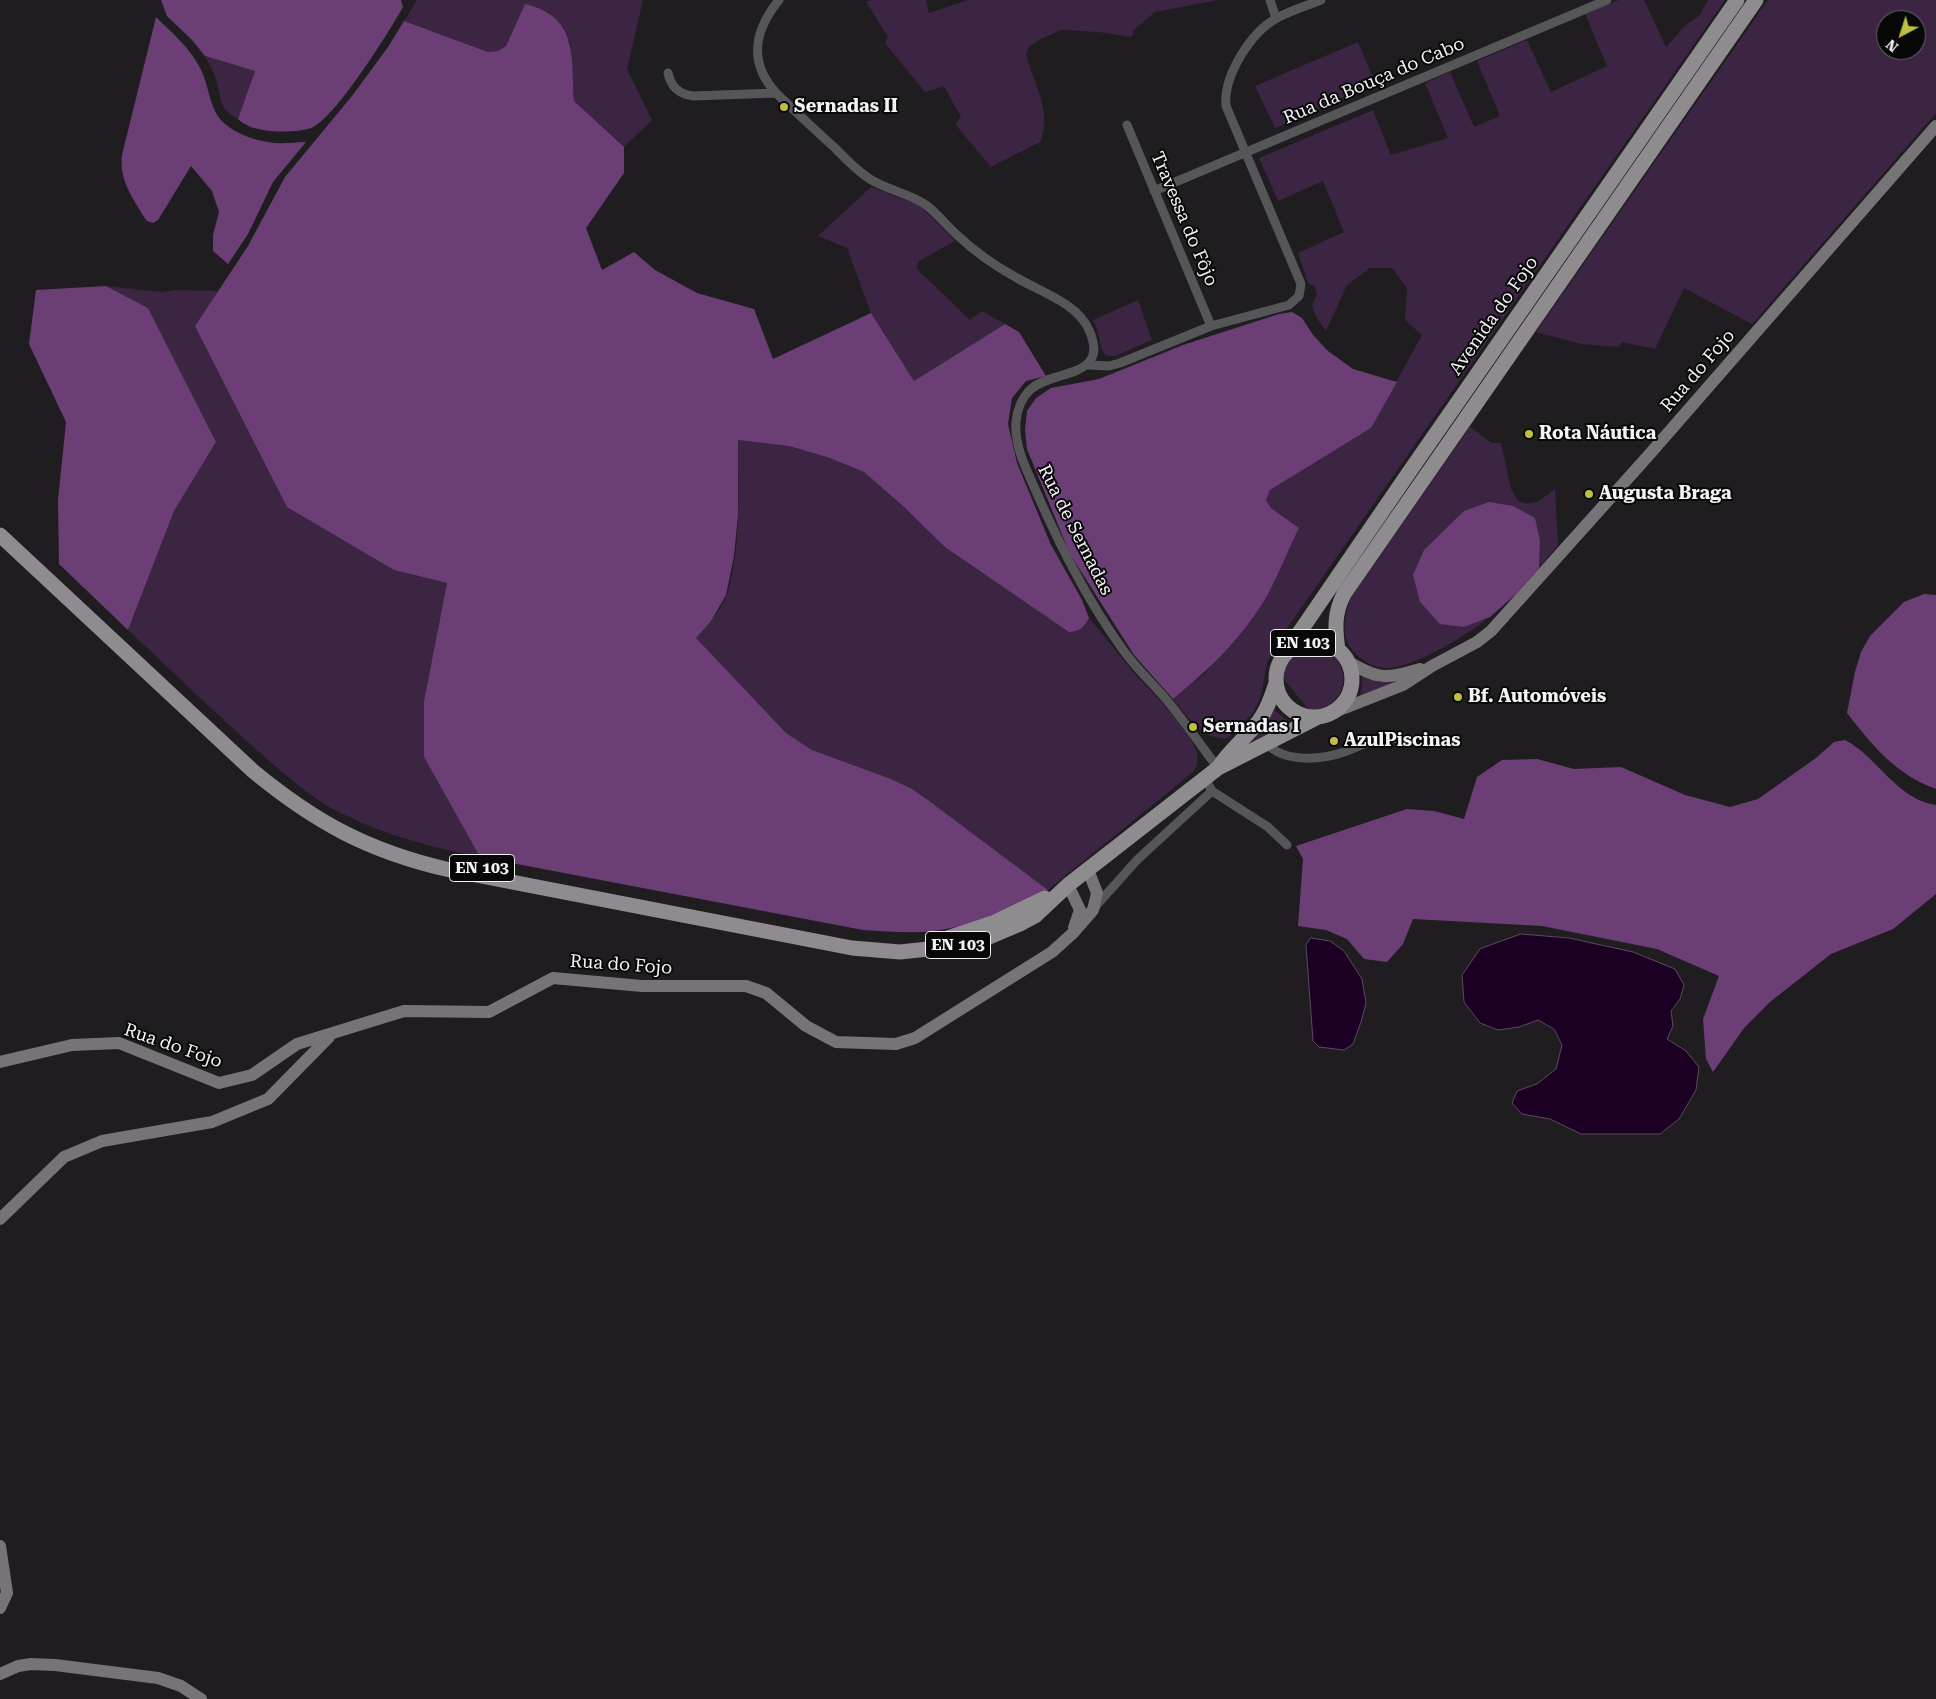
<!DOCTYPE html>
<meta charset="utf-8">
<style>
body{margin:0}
#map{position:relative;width:1936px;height:1699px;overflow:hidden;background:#201d20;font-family:"Roboto Serif",serif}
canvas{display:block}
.north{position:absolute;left:1876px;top:10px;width:50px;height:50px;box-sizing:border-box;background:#090809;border:1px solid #676667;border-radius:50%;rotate:220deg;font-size:14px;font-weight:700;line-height:20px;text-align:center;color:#f3f2f4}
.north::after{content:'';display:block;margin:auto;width:18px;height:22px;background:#bfbe41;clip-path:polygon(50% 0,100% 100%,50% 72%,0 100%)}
</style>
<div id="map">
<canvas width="1936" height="1699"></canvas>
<div class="north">N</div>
</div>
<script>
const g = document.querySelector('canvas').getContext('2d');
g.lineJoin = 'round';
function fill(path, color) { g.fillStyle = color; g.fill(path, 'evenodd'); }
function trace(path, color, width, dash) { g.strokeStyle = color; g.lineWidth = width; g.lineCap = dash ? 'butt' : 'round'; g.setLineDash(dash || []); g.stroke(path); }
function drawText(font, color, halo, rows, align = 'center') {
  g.font = font + ' "Roboto Serif",serif'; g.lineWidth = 4; g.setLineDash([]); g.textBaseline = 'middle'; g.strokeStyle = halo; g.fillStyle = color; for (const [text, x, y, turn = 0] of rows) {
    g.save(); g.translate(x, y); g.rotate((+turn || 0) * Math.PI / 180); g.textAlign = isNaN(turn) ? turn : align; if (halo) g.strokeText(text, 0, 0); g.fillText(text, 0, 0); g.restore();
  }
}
fill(new Path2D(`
 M417 0H643L627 69 652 120 624 147 574 101 570 41 525 4 506 46 498 51 488 52 404 21Z
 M872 0H926L929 13 968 0H1219L1155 12 1134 30 1132 37 1099 32 1061 30 1039 40 1029 47 1026 55C1034 84 1053 113 1040 142L991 167 955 124 961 117 944 86 925 92 885 43 888 37 866 2Z
 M1619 0H1644L1666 47 1686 25 1699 16 1708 0H1725L1276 644 1267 663 1262 691 1258 703 1253 713 1228 738C1204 742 1186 715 1173 699L1205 673 1267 595 1299 528 1271 508 1266 500 1270 490 1371 428 1422 335 1405 320 1407 288 1392 268H1370L1347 285 1326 331 1316 317 1312 305 1317 294 1315 287 1308 283 1298 253 1344 232 1323 181 1278 201 1259 158 1373 110 1391 155 1448 138 1425 83 1450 72 1474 127 1500 116 1477 61 1527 40 1551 92 1607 66 1585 14Z
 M1768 0H1936V113L1752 324 1684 288 1655 349 1622 342 1619 347 1582 344 1536 332ZM1886 20H1916V50H1886Z
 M1358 42 1376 85 1275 128 1255 86Z
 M205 56 255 71 238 119C219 109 222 102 217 83 214 73 210 65 205 56Z
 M871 187 919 205 955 241 919 261 916 268 970 320 982 311 1005 324 914 381 871 313 847 248 818 236Z
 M106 286 162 292 175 290 218 291 195 326 394 570 447 583 424 701V757L480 857C426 846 383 835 333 809 306 794 281 771 258 751 214 712 171 670 128 630L174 511 216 442 148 308Z
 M1138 300 1152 340 1115 356H1107C1099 350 1100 332 1093 320Z
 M1470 427 1492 443H1501L1511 489 1518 501C1533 508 1543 498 1555 489L1558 545 1539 568 1540 541 1464 627 1490 617C1468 634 1415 668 1387 668 1374 668 1364 662 1356 654 1339 639 1345 617 1350 599Z
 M738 440 789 446 827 457 864 472 903 506 1085 626 1089 618C1105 636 1118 654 1133 672 1152 693 1186 725 1196 750 1199 757 1198 765 1193 772L1048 890 932 803 891 779 812 750 786 733 695 638C707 625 721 611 727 594 742 545 738 490 738 440Z
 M1315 649C1357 654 1350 712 1309 710L1282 677C1285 660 1298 648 1315 649Z
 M1362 676 1379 682 1398 681 1359 698 1362 687Z
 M1274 710 1291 723 1252 742 1266 725Z`), '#3c2443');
fill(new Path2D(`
 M161 0H401L403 7C389 32 335 119 311 128 299 132 283 132 270 131 259 130 246 127 238 119L255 71 205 56 192 40 167 16Z
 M525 4C579 17 571 57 574 101L624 147V173L586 228 602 270 634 252 655 270 697 293 754 309 773 359 871 313 914 381 1005 324 1019 332 1046 376 1026 381 1012 398 1008 424 1017 463 1051 545 1082 600 1089 618C1084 628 1080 631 1069 632L945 547 903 506 864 472 827 457 789 446 738 440V515L734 556 726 595 711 621 696 638 786 733 812 750 891 779 912 789 932 803 1048 890C1008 909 966 930 921 932 902 933 882 931 863 930L480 857 424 757V701L447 583 394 570 287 507 195 326 248 246 285 177 352 96 388 47 404 21 488 52 498 51 506 46Z
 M156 17C171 32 189 47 199 66 207 80 208 95 214 109 223 131 254 141 275 143 285 144 296 142 306 142L273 182 248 234 228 264 213 251V235L219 212 212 191 191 166 158 220 153 223 147 221 144 217C132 197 119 179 122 155Z
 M106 286 148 308 216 442 174 511 128 630 59 564 58 500 66 422 29 344 36 290Z
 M1292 312 1302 318 1313 335 1328 351 1353 369 1397 382 1371 428 1270 490 1266 500 1271 508 1299 528C1288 550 1279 573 1268 594 1244 636 1210 669 1173 699L1134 655 1070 554 1027 449 1025 430 1027 411 1036 398 1051 388 1099 379 1183 345 1279 314Z
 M1489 502 1513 506 1535 518 1540 541 1539 568 1516 594 1490 617 1464 627 1440 624 1420 602 1413 575 1424 550 1464 511Z
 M1924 594 1936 595V789C1895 774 1873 746 1847 713L1855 672 1861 652 1870 636 1904 602Z
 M1845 740C1878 757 1896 799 1936 805V894L1893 929 1831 954 1770 1002 1744 1028 1713 1072 1706 1059 1703 1019 1719 976 1657 949 1542 926 1413 919 1403 944 1387 962 1364 959 1347 939 1326 930 1298 926 1303 859 1296 846 1407 809 1434 811 1464 819 1477 777 1502 760 1537 759 1574 769 1621 767 1685 795 1730 807 1758 799 1816 758 1834 742Z`), '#6b3f76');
const water = new Path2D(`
 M1521 934 1569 938 1633 952 1675 969 1684 985 1680 999 1671 1011 1673 1026 1667 1039 1686 1051 1699 1067 1696 1090 1679 1119 1660 1134H1581L1550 1119 1522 1114 1512 1103 1517 1091 1537 1084 1556 1069 1562 1045 1554 1029 1538 1020 1519 1027 1498 1030 1480 1023 1464 1002 1462 975 1480 949Z
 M1311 938 1330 941 1344 951 1362 979 1366 1003 1361 1022 1353 1044 1344 1050 1319 1047 1313 1041 1306 945Z`);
fill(water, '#1c0023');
trace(water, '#5c4962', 1);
trace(new Path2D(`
 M779 0C754 31 748 62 776 93 796 112 815 130 835 148 846 159 857 171 870 179 887 190 909 193 926 205 937 213 946 225 956 234 975 252 995 266 1017 278 1041 292 1077 303 1089 330 1111 379 1053 369 1031 389 1022 397 1017 410 1016 422 1014 449 1029 474 1039 498 1062 550 1088 601 1121 647 1135 668 1154 684 1170 704 1187 725 1202 747 1218 768
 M1270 0 1276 18
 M668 73C671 87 679 94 693 96L776 93
 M1127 125 1211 326
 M1154 191 1607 0
 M1088 365 1109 366 1120 363 1211 326 1289 305 1299 296 1301 284 1226 106C1223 76 1251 32 1277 18 1290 11 1306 6 1321 0
 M1267 744C1285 763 1321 760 1344 752 1355 748 1366 742 1377 740 1400 737 1424 740 1447 743
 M1205 779 1212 791 1268 827 1287 845
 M1095 907 1137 860 1212 791`), '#565557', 9);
trace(new Path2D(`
 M1347 661C1379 680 1385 679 1420 669
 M1332 713 1403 685 1432 666 1477 642 1491 631 1648 456 1936 126
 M1068 885 1080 910 1074 928
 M0 1062 72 1045 119 1043 219 1083 252 1075 297 1044 404 1011 489 1012 553 978 642 986H746L766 993 806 1026 836 1042 896 1044 915 1038 1052 952 1073 933 1093 910 1097 893 1088 870
 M0 1219 64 1157 102 1141 212 1122 268 1099 329 1037
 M0 1546 7 1593 0 1608
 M0 1674 18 1666 31 1664 55 1665 158 1678 181 1686 201 1699`), '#767476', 12);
trace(new Path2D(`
 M0 535 253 771C316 823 370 852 450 870L852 948 900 952 947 947 989 937 1022 923 1035 916 1068 885 1218 768C1228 752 1243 740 1255 726 1266 713 1271 698 1276 683
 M1276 679a38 38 0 1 1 76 0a38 38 0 1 1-76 0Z
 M1338 650C1335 629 1334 613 1344 594L1756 0
 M1284 655 1412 468 1737 0
 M1220 767 1318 717
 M944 939 995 922 1045 898`), '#8e8c8f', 15);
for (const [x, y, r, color] of [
 [784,107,5,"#bfbe41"],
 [1529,434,5,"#bfbe41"],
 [1589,494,5,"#bfbe41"],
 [1458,697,5,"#bfbe41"],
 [1193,727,5,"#bfbe41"],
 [1334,741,5,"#bfbe41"]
]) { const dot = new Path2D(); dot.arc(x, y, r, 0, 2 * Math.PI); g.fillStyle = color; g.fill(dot); trace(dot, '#090809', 2); }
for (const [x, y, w] of [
 [1303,643,65],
 [482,868,65],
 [958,945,65]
]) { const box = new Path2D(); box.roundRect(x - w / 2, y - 13.5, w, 27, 4); g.fillStyle = '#090809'; g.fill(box); trace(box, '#f3f2f4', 1); }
drawText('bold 16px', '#f3f2f4', null, [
 ["EN 103",1303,643],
 ["EN 103",482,868],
 ["EN 103",958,945]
]);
drawText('18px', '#f3f2f4', '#090809', [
 ["Rua da Bouça do Cabo",1374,81,-23],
 ["Travessa do Fôjo",1184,219,67],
 ["Avenida do Fojo",1494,316,-55],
 ["Rua do Fojo",1698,371,-49],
 ["Rua de Sernadas",1075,530,63],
 ["Rua do Fojo",621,965,4],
 ["Rua do Fojo",173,1046,19]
]);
drawText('bold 18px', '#f3f2f4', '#090809', [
 ["Sernadas II",794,107],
 ["Rota Náutica",1539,434],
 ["Augusta Braga",1599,494],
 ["Bf. Automóveis",1468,697],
 ["Sernadas I",1203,727],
 ["AzulPiscinas",1344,741]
], 'left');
</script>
